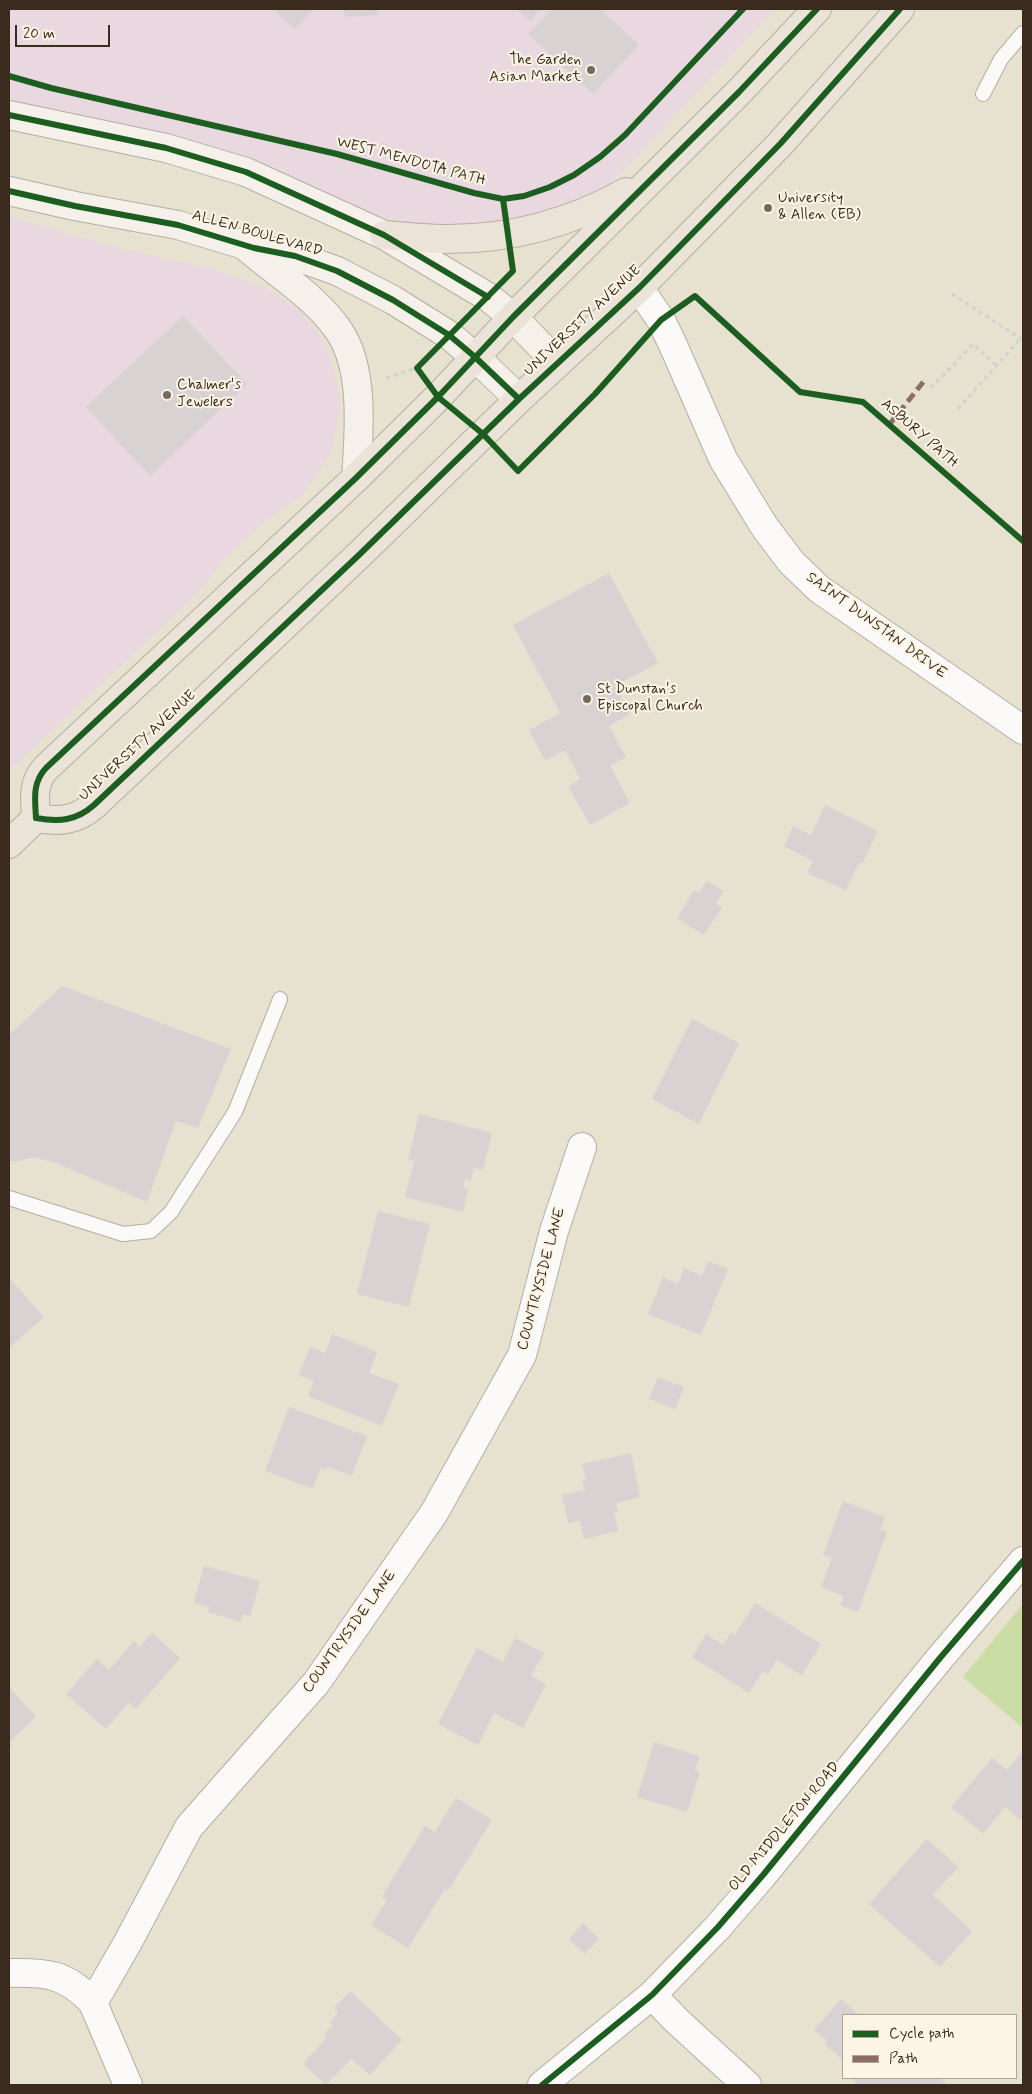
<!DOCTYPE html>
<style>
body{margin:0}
#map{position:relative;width:1032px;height:2094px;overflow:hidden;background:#e7e1d0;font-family:Mynerve,sans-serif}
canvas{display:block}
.frame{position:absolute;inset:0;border:10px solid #3b2a1e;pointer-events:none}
.legend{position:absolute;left:842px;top:2014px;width:175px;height:65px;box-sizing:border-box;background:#fcf5e5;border:1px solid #afa495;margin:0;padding:6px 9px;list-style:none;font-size:15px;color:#3b2a1e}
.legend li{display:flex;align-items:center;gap:10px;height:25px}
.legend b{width:25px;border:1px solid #afa495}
.scale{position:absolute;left:15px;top:25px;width:95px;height:22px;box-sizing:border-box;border:2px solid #3b2a1e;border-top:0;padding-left:6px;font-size:15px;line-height:18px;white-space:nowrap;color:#3b2a1e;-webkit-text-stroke:4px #fcf5e5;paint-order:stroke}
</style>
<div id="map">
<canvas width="1032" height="2094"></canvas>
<div class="frame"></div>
<ul class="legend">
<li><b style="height:6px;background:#1b5e20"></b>Cycle path</li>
<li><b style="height:6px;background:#8d6e63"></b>Path</li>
</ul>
<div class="scale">20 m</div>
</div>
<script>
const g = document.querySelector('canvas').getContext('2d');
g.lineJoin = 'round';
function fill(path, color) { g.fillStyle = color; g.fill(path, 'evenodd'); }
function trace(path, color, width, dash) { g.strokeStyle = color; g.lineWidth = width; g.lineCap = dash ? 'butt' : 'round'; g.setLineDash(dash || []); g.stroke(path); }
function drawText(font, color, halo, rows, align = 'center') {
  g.font = font + ' Mynerve,sans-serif'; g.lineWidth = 4; g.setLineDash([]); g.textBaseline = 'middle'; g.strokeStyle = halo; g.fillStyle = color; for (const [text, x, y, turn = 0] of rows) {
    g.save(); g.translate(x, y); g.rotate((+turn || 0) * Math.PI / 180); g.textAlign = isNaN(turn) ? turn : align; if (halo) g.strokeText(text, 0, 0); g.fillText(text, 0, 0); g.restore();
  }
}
fill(new Path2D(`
 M9 9H775L627 167 578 212 456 230 403 222 293 194 9 115Z
 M9 217 124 249 210 268 261 286 278 295 301 312 318 332 326 348 333 366 340 402 336 431 330 454 318 474 303 494 267 520 220 563 202 589 9 771Z`), '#e9d8df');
fill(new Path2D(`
 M1023 1604V1728L963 1677Z`), '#cadda5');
fill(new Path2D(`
 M273 9H314L295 29Z
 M344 9H377L378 15 345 17Z
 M516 9H540L530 21Z
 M552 9H600L639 45 593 94 528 34Z
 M183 316 247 384 150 476 86 407Z
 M609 573 658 663 615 686 630 714 609 726 626 757 610 766 630 803 590 825 568 786 580 779 565 750 545 761 529 730 560 713 513 625Z
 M825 805 878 831 862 864 859 863 846 890 807 873 813 861 784 846 793 826 811 835Z
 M707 881 724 891 716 904 722 908 704 935 677 918 694 890 699 893Z
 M62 986 231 1049 198 1128 176 1121 147 1202 56 1163 34 1157 15 1162 9 1160V1035Z
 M692 1019 739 1043 699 1124 652 1099Z
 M419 1114 492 1133 483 1170 474 1168 471 1180 465 1179 463 1188 468 1189 463 1212 405 1197 414 1161 408 1160Z
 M378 1211 430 1224 409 1307 357 1294Z
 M708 1261 728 1269 701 1335 648 1314 663 1277 678 1284 684 1268 702 1276Z
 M9 1278 44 1317 9 1348Z
 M332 1334 377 1352 369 1373 399 1384 382 1426 308 1396 314 1381 299 1375 310 1347 325 1353Z
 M658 1377 684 1387 675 1409 649 1399Z
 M289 1407 367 1436 352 1476 327 1466 326 1470 321 1468 313 1489 265 1471Z
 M631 1453 640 1497 616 1503 618 1512 614 1513 618 1531 584 1539 580 1521 568 1523 562 1495 585 1490 582 1480H586L582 1464Z
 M843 1501 885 1517 880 1530 887 1532 858 1612 840 1605 844 1596 821 1587 832 1558 823 1555Z
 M204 1566 260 1581 250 1616 243 1614 241 1622 208 1612 209 1607 194 1602Z
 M755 1603 821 1644 802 1675 777 1660 768 1674 763 1671 749 1693 692 1657 706 1634 723 1645 731 1632 735 1635Z
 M152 1633 180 1658 136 1709 129 1702 106 1729 66 1694 97 1659 109 1670 134 1641 140 1647Z
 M515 1638 544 1653 531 1676 546 1684 523 1728 494 1713 478 1745 438 1724 477 1648 503 1662Z
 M9 1687 36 1717 9 1742 12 1745 9 1747Z
 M654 1742 700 1756 695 1770 700 1772 687 1812 637 1797Z
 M1023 1751V1816L1020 1820 1005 1807 983 1834 951 1807 992 1758 1007 1770Z
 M456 1798 492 1820 448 1891 445 1889 408 1948 371 1925 387 1900 382 1896 425 1826 435 1832Z
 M927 1839 958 1867 933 1895 972 1931 940 1967 869 1904Z
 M583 1923 599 1939 585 1954 569 1939Z
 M350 1991 402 2040 370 2075 351 2059 326 2085 303 2064 327 2037 324 2034 333 2025 330 2022 338 2012 334 2008Z
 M841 1999 860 2015H843V2060L825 2044 827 2041 814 2030Z
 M850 2078H939L947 2085H859Z`), '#d8d2d2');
const service = new Path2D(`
 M983 94 1001 59 1023 33
 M9 1198 123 1234 151 1231 171 1212 235 1112 280 999`);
const minor = new Path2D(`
 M639 288 661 320 673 345 723 459 764 526 791 562 819 589 1023 730
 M9 1973C47 1972 67 1974 93 2003
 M652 1995 676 2020 747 2085
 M128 2085 93 2003 128 1942 189 1827 316 1683 434 1513 522 1355 554 1231 582 1147`);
const tertiary = new Path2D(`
 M542 2085 652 1995 718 1927 763 1875 940 1658 1023 1561`);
const secondary = new Path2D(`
 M9 115 166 148 246 172 384 235 488 297 513 317 557 363
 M9 191 75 206 178 225 254 248 295 256 337 271 393 300 449 335 475 357 519 399
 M245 246C276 273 316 297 339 331 365 369 359 434 356 478`);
const primary = new Path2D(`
 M384 235C403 236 422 239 442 239 507 240 569 224 626 192
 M36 818C59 822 76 821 94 805L360 554 519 399 639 288 781 143 900 9
 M36 818C35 799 32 783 46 768L356 478 438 397 513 317 739 92 817 9
 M9 844 36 818`);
trace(service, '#b4aea3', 16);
trace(minor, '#b4aea3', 30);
trace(tertiary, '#b4aea3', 30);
trace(secondary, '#b4aea3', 30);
trace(primary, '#b4aea3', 30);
trace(new Path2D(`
 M952 294 1023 340
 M386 378 417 368
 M931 388 973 344 997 366
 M958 409 1021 338`), '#d3d1cd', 3, [4, 4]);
trace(service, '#fbfaf8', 14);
trace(minor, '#fbfaf8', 28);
trace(tertiary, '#fbfaf8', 28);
trace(secondary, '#f5f1ea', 28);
trace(primary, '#ebe3d8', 28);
trace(new Path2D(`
 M889 425 924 381`), '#8d6e63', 5, [10, 5]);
trace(new Path2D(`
 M9 76 51 88 337 154 474 193 503 199 524 196 550 187 574 175 600 157 625 135 743 9
 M9 115 166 148 246 172 384 235 488 297
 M9 191 75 206 178 225 254 248 295 256 337 271 393 300 449 335 475 357 519 399
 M503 199 513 271 417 368 438 397 483 434 518 471 595 394 661 320 695 296 800 392 863 402 1023 541
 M36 818C59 822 76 821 94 805L360 554 519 399 639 288 781 143 900 9
 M36 818C35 799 32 783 46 768L356 478 438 397 513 317 739 92 817 9
 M542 2085 652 1995 718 1927 763 1875 940 1658 1023 1561`), '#1b5e20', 6);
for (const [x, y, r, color] of [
 [591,70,5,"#776a5c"],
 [768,208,5,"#776a5c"],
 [167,395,5,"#776a5c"],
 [587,699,5,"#776a5c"]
]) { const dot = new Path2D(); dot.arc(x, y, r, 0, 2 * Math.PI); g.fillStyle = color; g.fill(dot); trace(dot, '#fcf5e5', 2); }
drawText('15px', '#3b2a1e', '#fcf5e5', [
 ["The Garden",581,61,"right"],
 ["Asian Market",581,78,"right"],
 ["University",778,199],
 ["& Allen (EB)",778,216],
 ["Chalmer's",177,386],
 ["Jewelers",177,403],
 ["St Dunstan's",597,690],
 ["Episcopal Church",597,707]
], 'left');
drawText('15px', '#3b2a1e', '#fcf5e5', [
 ["WEST MENDOTA PATH",411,162,15],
 ["ALLEN BOULEVARD",257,234,16],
 ["UNIVERSITY AVENUE",583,321,-43],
 ["ASBURY PATH",919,434,41],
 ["SAINT DUNSTAN DRIVE",876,626,36],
 ["UNIVERSITY AVENUE",138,746,-43],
 ["COUNTRYSIDE LANE",542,1279,-75],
 ["COUNTRYSIDE LANE",350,1632,-54],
 ["OLD MIDDLETON ROAD",785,1827,-50]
]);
</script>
